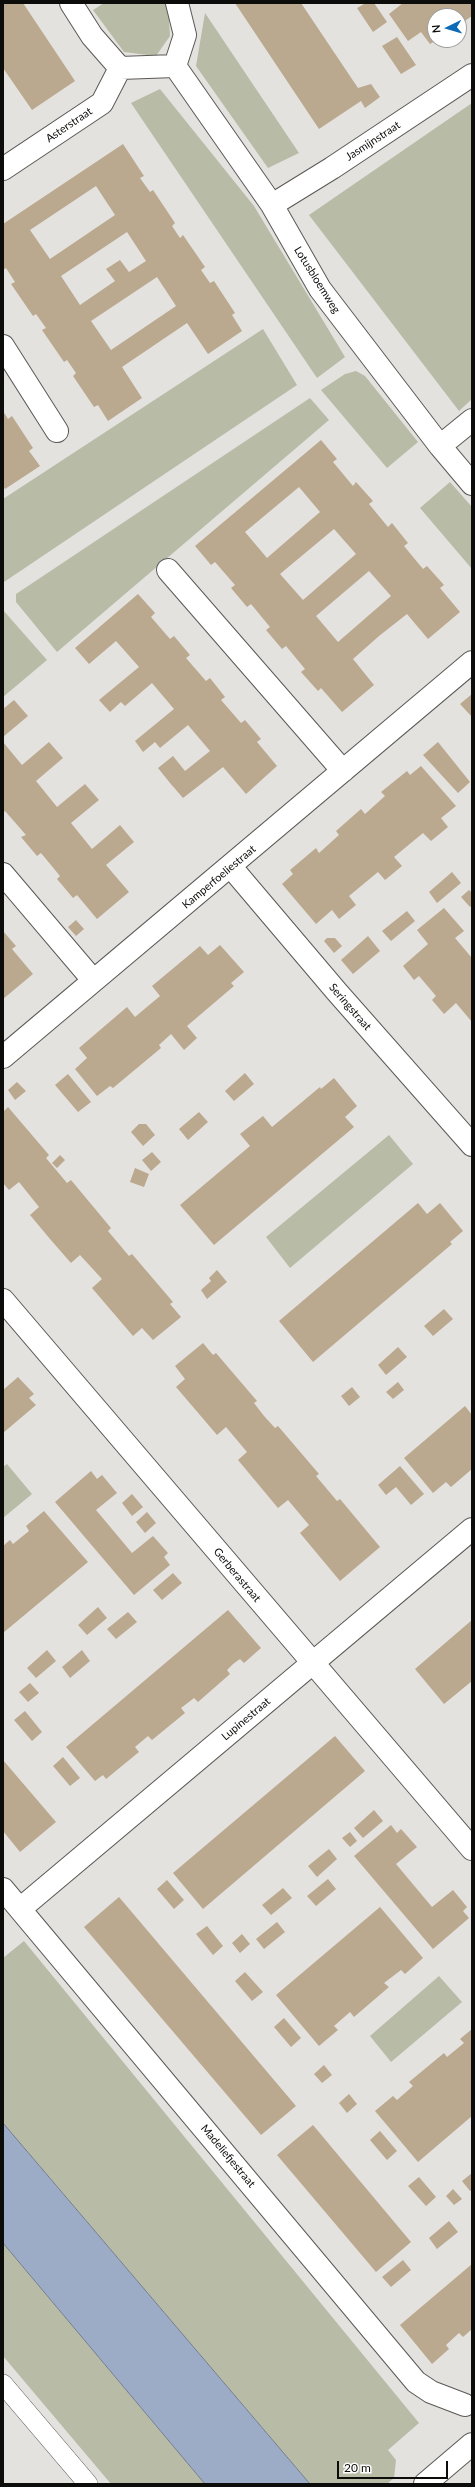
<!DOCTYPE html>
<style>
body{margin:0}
#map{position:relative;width:475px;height:2487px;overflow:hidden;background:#e4e2de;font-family:Lato,sans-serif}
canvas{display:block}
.frame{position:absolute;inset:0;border:4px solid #0c0c0a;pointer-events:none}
.north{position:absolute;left:427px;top:8px;width:40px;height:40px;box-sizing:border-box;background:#fff;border:1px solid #9e9e9d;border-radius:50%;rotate:265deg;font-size:11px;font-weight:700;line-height:16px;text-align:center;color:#0c0c0a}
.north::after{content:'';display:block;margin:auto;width:14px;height:18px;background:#0c6ab7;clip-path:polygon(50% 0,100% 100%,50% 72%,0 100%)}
.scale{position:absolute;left:337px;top:2461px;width:111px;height:18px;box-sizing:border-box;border:2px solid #0c0c0a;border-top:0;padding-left:5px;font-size:12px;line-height:14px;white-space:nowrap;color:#0c0c0a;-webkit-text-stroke:3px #fff;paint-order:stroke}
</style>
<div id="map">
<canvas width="475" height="2487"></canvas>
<div class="frame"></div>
<div class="north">N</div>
<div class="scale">20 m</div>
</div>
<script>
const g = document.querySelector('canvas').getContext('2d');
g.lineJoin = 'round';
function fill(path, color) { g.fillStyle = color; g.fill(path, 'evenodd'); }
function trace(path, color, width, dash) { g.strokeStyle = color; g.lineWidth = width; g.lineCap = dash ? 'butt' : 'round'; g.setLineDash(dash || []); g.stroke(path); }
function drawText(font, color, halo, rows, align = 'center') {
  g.font = font + ' Lato,sans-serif'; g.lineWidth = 3.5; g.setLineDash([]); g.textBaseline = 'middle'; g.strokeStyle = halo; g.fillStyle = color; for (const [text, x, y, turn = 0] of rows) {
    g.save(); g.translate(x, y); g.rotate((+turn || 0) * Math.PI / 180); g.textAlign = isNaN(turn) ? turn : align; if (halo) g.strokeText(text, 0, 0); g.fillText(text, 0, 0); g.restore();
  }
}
fill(new Path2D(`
 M104 3H168L170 36 156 56 124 52 93 10Z
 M205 13 299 153 268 168 196 66Z
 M160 89 254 206 345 357 317 378 131 103Z
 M472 103V399L459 411 309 215Z
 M263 329 297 385 4 582 3 499Z
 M356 371 365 376 418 442 387 468 321 390 345 374Z
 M310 398 329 420 57 652 16 602V594Z
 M450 482 472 507V569L420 508Z
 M3 610 47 660 3 697Z
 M389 1135 413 1164 290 1268 266 1237Z
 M7 1464 32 1494 3 1518V1467Z
 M24 1941 419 2423 388 2450 396 2460 394 2478 387 2484H310L3 2123V1958Z
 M439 1976 462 2002 391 2062 370 2036Z
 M3 2243 205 2484H111L3 2356Z`), '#b8bba6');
const water = new Path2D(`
 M3 2123 310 2484H205L3 2243Z`);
fill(water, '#9dacc6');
trace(water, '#727c8e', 1);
fill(new Path2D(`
 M3 3H23L75 81 32 110 3 68Z
 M235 3H301L358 88 371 84 380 97 365 108 361 101 319 129Z
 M366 3H374L387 22 373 32 357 8Z
 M403 3H472V16L459 25V16H435V41L430 44 421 32 408 41 389 14Z
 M397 37 416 65 401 74 382 46Z
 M123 144 144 176 140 178 150 192 153 190 175 223 172 226 180 238 183 235 205 267 201 270 210 283 214 281 235 313 232 315 242 331 208 354 187 323 122 367 142 398 108 421 98 405 94 407 73 376 76 373 67 360 64 362 42 330 46 328 36 314 33 316 11 284 15 282 6 268 3 270V224ZM96 186 115 215 50 259 30 230ZM127 232 146 261 129 272 120 260 106 269 115 281 80 305 61 276ZM157 277 176 306 111 350 91 321Z
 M3 411 8 419 12 416 33 448 29 451 40 466 5 489 3 486Z
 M321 440 337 459 333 462 353 486 356 482 373 501 369 504 388 527 392 523 408 543 404 546 423 569 427 566 444 585 440 588 460 612 428 639 407 614 379 636 353 659 374 685 342 712 321 688 318 691 301 672 305 669 286 646 282 649 266 630 270 627 251 604 247 607 231 588 235 585 215 562 211 565 195 546ZM299 487 320 512 267 558 245 532ZM334 529 356 554 303 600 280 574ZM369 571 391 596 338 642 316 616Z
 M138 594 155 613 151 617 170 639 174 636 190 655 186 658 206 681 210 678 225 697 221 700 241 723 245 720 261 739 257 742 277 766 246 794 223 767 183 798 170 783 158 768 173 756 185 771 210 751 188 725 160 748 155 742 143 752 135 741 174 709 152 683 125 706 121 702 110 712 99 700 139 667 116 641 89 664 75 648Z
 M472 694V717L460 704Z
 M14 700 28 716 3 737V709Z
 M3 742 22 765 49 742 63 758 36 781 57 807 85 784 99 800 71 823 92 849 120 825 134 842 106 865 129 892 97 919 77 895 73 898 57 879 60 876 41 853 37 856 21 837 26 835 5 811 3 813Z
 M438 742 470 782 458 793 423 755Z
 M421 766 456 806 441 818 448 827 431 841 423 833 394 857 402 866 385 880 378 872 349 896 356 905 339 919 332 910 316 924 282 884 293 874 290 870 316 848 319 853 339 835 336 831 361 809 365 814 385 796 381 792 407 771 410 775Z
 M452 872 461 883 437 903 429 892Z
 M469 890 472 893V905L470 907 461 897Z
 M444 908 464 931 455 938 472 958V1022L456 1003 444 1014 432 1000 436 996 419 976 414 980 403 966 428 944 417 930Z
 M407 911 415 921 391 941 382 931Z
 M76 920 84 929 76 936 68 927Z
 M3 931 16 946 12 949 33 974 3 999Z
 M368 936 380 951 353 974 341 960Z
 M327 938H335L342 946 334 953 324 941Z
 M220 945 244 972 231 983 234 986 187 1026 197 1038 184 1050 171 1034 159 1045 161 1048 113 1088 110 1086 97 1096 75 1069 87 1058 79 1048 127 1007 135 1017 160 996 152 986 200 946 208 955Z
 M245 1073 254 1084 234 1101 225 1091Z
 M68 1074 91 1102 78 1112 55 1085Z
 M334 1078 357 1106 345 1117 354 1127 214 1245 180 1205 250 1146 240 1134 263 1116 272 1127 320 1087 321 1089Z
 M17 1082 26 1091 15 1100 8 1090Z
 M8 1107 49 1155 46 1158 67 1183 71 1180 111 1228 108 1231 129 1256 132 1254 173 1302 170 1304 181 1317 153 1340 142 1328 133 1336 92 1288 102 1279 80 1255 71 1263 50 1239 30 1215 39 1207 19 1182 9 1190 3 1183V1112Z
 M199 1112 208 1122 188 1140 179 1129Z
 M139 1124H146L155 1135 143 1146 131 1132Z
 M152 1152 161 1162 151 1171 142 1160Z
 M60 1155 65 1160 57 1168 52 1163Z
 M135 1168 149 1174 144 1187 130 1182Z
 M418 1203 427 1214 440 1203 463 1231 450 1242 452 1244 313 1362 279 1321Z
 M217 1270 227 1282 207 1299 201 1290 211 1281 209 1278Z
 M444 1309 453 1319 433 1336 424 1326Z
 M203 1343 213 1355 216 1353 257 1401 254 1403 264 1416 275 1428 278 1426 319 1474 316 1476 337 1501 340 1499 380 1547 340 1581 300 1533 309 1525 288 1500 278 1508 238 1460 247 1452 226 1427 217 1435 176 1387 185 1379 175 1366Z
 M398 1347 407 1357 386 1375 378 1365Z
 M18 1377 34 1394 29 1398 36 1405 3 1433V1390Z
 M398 1382 404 1390 393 1399 386 1392Z
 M352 1387 360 1397 349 1406 341 1396Z
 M465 1406 472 1415V1469L451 1487 446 1482 433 1493 404 1458Z
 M400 1466 424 1494 411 1505 396 1487 386 1495 378 1485Z
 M91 1471 97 1479 102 1475 117 1493 96 1510 132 1553 153 1536 168 1553 164 1557 170 1565 134 1595 55 1502Z
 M132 1494 143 1507 132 1516 122 1503Z
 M44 1511 88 1562 3 1633V1546L10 1540 13 1544 29 1531 26 1526Z
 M147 1512 156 1523 145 1533 136 1522Z
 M173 1573 182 1583 162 1600 153 1590Z
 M98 1607 107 1618 87 1635 78 1625Z
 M228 1610 261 1648 244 1663 240 1659 233 1664 227 1670 230 1674 198 1702 194 1698 181 1708 185 1713 152 1740 148 1736 135 1747 139 1752 106 1779 103 1775 95 1781 66 1747Z
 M128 1612 137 1622 116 1639 107 1629Z
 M472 1620V1681L444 1704 415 1669Z
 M47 1650 56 1661 36 1678 27 1668Z
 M82 1650 90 1661 70 1678 62 1667Z
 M30 1683 39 1693 28 1702 19 1692Z
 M25 1711 42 1732 32 1741 14 1720Z
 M335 1736 365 1771 203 1909 173 1873Z
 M63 1757 80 1778 70 1786 53 1766Z
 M3 1760 56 1822 20 1852 3 1831Z
 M374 1810 383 1821 363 1838 354 1828Z
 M391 1825 397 1833 401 1829 417 1847 396 1864 432 1907 453 1890 467 1907 463 1911 469 1918 433 1949 354 1856Z
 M350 1832 357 1841 350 1847 342 1838Z
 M329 1849 337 1859 317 1877 308 1866Z
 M328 1879 336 1889 316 1906 307 1896Z
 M167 1880 184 1900 174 1909 157 1889Z
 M283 1888 292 1898 271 1915 262 1905Z
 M119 1897 296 2106 261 2135 84 1927Z
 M380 1907 423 1958 405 1974 401 1970 384 1983 389 1987 354 2017 350 2012 334 2026 338 2030 319 2046 276 1995Z
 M277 1922 285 1932 264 1949 256 1939Z
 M207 1926 223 1946 213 1955 196 1934Z
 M242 1934 250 1944 240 1953 232 1943Z
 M245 1972 263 1992 252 2001 235 1981Z
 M284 2018 301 2038 291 2047 274 2027Z
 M472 2029V2116L418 2162 375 2111 393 2096 397 2100 413 2086 409 2082 444 2053 447 2057 464 2043 460 2039Z
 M324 2065 332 2075 322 2083 314 2074Z
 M349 2094 357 2104 347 2113 339 2103Z
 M313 2125 411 2242 376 2272 277 2155Z
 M380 2131 397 2151 387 2160 370 2140Z
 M472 2173V2190L470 2191 462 2181Z
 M419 2177 436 2197 426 2206 408 2186Z
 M453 2189 462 2199 454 2205 446 2196Z
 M449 2221 458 2232 437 2249 429 2238Z
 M403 2260 411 2270 391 2287 382 2277Z
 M472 2264V2329L463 2337 459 2333 446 2345 449 2349 432 2364 400 2325Z`), '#baa88f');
const service = new Path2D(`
 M3 2384 88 2484`);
const minor = new Path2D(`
 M71 3 92 36 120 68
 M175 66 272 205 320 289 440 446 472 484
 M175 66 185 35 177 3
 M120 68 175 66
 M3 169 102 103 120 68
 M272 205 332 168 472 75
 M3 346 57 431
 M440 446 472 420
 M168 570 343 771
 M231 867 337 992 472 1145
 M3 874 93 980
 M3 1057 472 662
 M3 1300 472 1849
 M3 1889 416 2382 431 2392 465 2405
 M20 1909 472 1529
 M425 2484 472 2444`);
trace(service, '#5b5956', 20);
trace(minor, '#5b5956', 24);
trace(service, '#fff', 19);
trace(minor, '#fff', 22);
drawText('11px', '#0c0c0a', '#fff', [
 ["Asterstraat",69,125,-34],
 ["Jasmijnstraat",373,141,-33],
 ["Lotusbloemweg",317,280,58],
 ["Kamperfoeliestraat",219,877,-40],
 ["Seringstraat",350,1007,49],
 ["Gerberastraat",237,1575,50],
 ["Lupinestraat",246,1719,-40],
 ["Madeliefjestraat",228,2156,50]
]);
</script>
